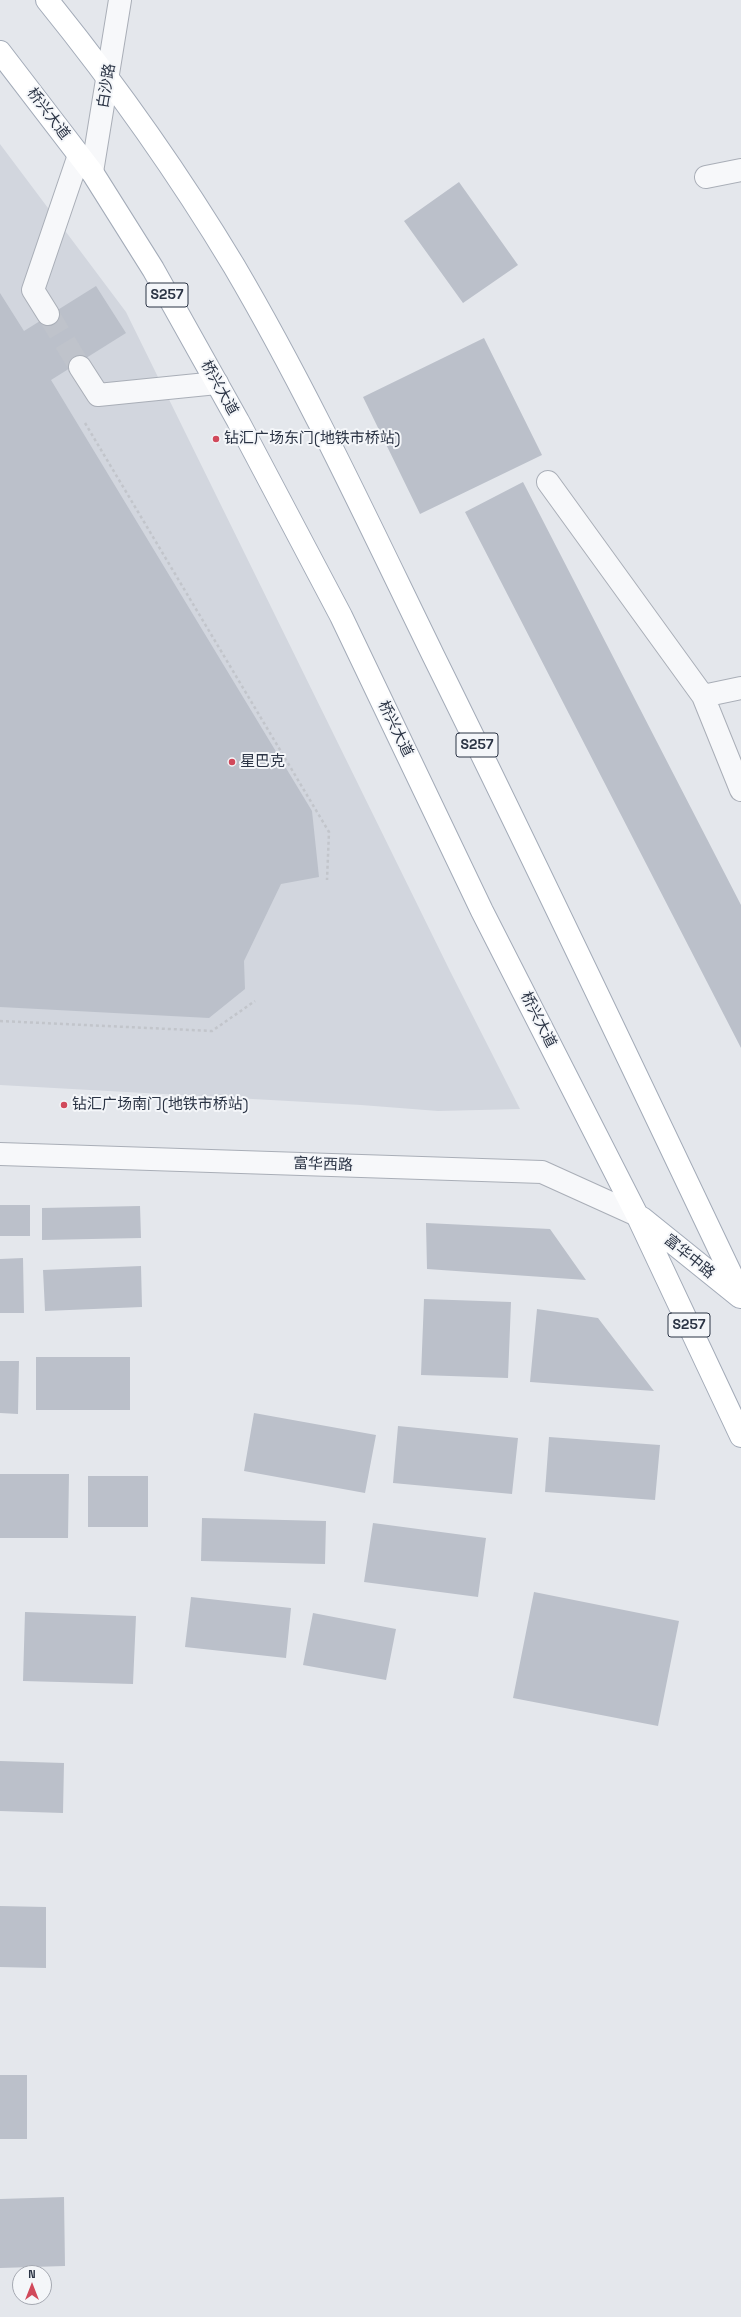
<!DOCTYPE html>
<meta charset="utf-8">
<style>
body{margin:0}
#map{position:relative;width:741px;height:2317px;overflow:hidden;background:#e4e7ec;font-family:"Space Grotesk",sans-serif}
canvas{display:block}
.north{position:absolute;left:12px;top:2265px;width:40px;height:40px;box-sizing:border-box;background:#f4f6f9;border:1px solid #a4a8b1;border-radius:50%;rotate:0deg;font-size:11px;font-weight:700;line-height:16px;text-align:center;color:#2b3445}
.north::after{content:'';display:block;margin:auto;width:14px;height:18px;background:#d1495b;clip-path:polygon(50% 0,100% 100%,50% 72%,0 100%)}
</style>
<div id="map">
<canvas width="741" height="2317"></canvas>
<div class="north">N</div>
</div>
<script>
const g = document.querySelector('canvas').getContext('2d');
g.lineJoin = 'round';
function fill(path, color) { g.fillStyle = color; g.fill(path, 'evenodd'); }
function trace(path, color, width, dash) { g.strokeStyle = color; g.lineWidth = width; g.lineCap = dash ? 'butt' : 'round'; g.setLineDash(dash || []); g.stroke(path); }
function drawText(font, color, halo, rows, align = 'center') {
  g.font = font + ' "Space Grotesk","Noto Sans SC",sans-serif'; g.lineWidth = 4; g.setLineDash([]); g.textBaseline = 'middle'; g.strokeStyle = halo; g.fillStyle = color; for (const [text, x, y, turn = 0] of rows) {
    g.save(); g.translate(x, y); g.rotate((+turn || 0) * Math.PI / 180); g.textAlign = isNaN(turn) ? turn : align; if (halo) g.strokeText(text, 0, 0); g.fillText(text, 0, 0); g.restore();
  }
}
fill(new Path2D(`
 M0 144 126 312 450 971 520 1109 438 1111 361 1105 0 1085Z`), '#d2d6de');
fill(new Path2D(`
 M459 182 518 265 463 303 404 221Z
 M96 286 126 333 51 380 312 811 319 877 281 884 244 961 245 989 209 1018 0 1007V293L24 331Z
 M484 338 542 455 420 514 363 397Z
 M523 482 741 905V1048L465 512Z
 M0 1205H30V1236H0Z
 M140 1206 141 1238 42 1240V1208Z
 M426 1223 550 1229 586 1280 427 1269Z
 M23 1258 24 1313H0V1259Z
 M141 1266 142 1307 45 1311 43 1270Z
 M424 1299 511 1302 508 1378 421 1375Z
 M537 1309 598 1318 654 1391 530 1382Z
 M36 1357H130V1410H36Z
 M0 1361H19L18 1414 0 1413Z
 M254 1413 376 1435 365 1493 244 1471Z
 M398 1426 518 1438 512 1494 393 1483Z
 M549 1437 660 1445 655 1500 545 1492Z
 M0 1474H69L68 1538H0Z
 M88 1476H148V1527H88Z
 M202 1518 326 1521 325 1564 201 1561Z
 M373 1523 486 1538 478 1597 364 1582Z
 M534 1592 679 1621 658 1726 513 1698Z
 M191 1597 291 1608 286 1658 185 1647Z
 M25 1612 136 1616 133 1684 23 1681Z
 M313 1613 396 1629 386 1680 303 1665Z
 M0 1761 64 1763 63 1813 0 1811Z
 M0 1906 46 1907V1968L0 1967Z
 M0 2075H27V2139H0Z
 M64 2197 65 2266 0 2268V2199Z`), '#bbc0ca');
trace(new Path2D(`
 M48 314 80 367`), '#bfc3cb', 22, [22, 11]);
const minor = new Path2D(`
 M92 172 120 0
 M706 177 741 170
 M48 314 33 290 79 155
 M80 367 98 395 217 383
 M548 482 703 696 741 790
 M703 696 741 688
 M0 1154 542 1172 637 1215`);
const major = new Path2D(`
 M47 0C115 84 178 173 234 266 308 392 369 524 433 655 538 867 639 1081 741 1295
 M0 52 92 172 153 269 238 421 341 616 482 911 637 1215 741 1436
 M642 1218 740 1297`);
trace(minor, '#a9aeb7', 24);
trace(major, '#a3abb8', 24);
trace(new Path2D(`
 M85 423 329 832 327 880
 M0 1021 212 1031 255 1001`), '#c2c5cb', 2.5, [3, 3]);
trace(minor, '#f7f8fa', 22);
trace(major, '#fff', 22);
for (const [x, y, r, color] of [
 [216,439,4,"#d1495b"],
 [232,762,4,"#d1495b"],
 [64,1105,4,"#d1495b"]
]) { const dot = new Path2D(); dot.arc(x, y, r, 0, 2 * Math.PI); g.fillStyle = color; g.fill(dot); trace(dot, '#f4f6f9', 1.5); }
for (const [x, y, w] of [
 [167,295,42],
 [477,745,42],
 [689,1325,42]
]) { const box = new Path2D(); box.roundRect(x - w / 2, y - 12, w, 24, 3); g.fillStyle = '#f4f6f9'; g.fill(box); trace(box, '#2b3445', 1); }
drawText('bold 14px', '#2b3445', null, [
 ["S257",167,295],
 ["S257",477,745],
 ["S257",689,1325]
]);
drawText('15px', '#2b3445', '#f4f6f9', [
 ["白沙路",107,86,-81],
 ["桥兴大道",48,114,53],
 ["桥兴大道",219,388,61],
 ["桥兴大道",395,729,64],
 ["桥兴大道",538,1020,63],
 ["富华西路",323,1165,2],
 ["富华中路",689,1257,39]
]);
drawText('15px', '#2b3445', '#f4f6f9', [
 ["钻汇广场东门(地铁市桥站)",224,439],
 ["星巴克",240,762],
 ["钻汇广场南门(地铁市桥站)",72,1105]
], 'left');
</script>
